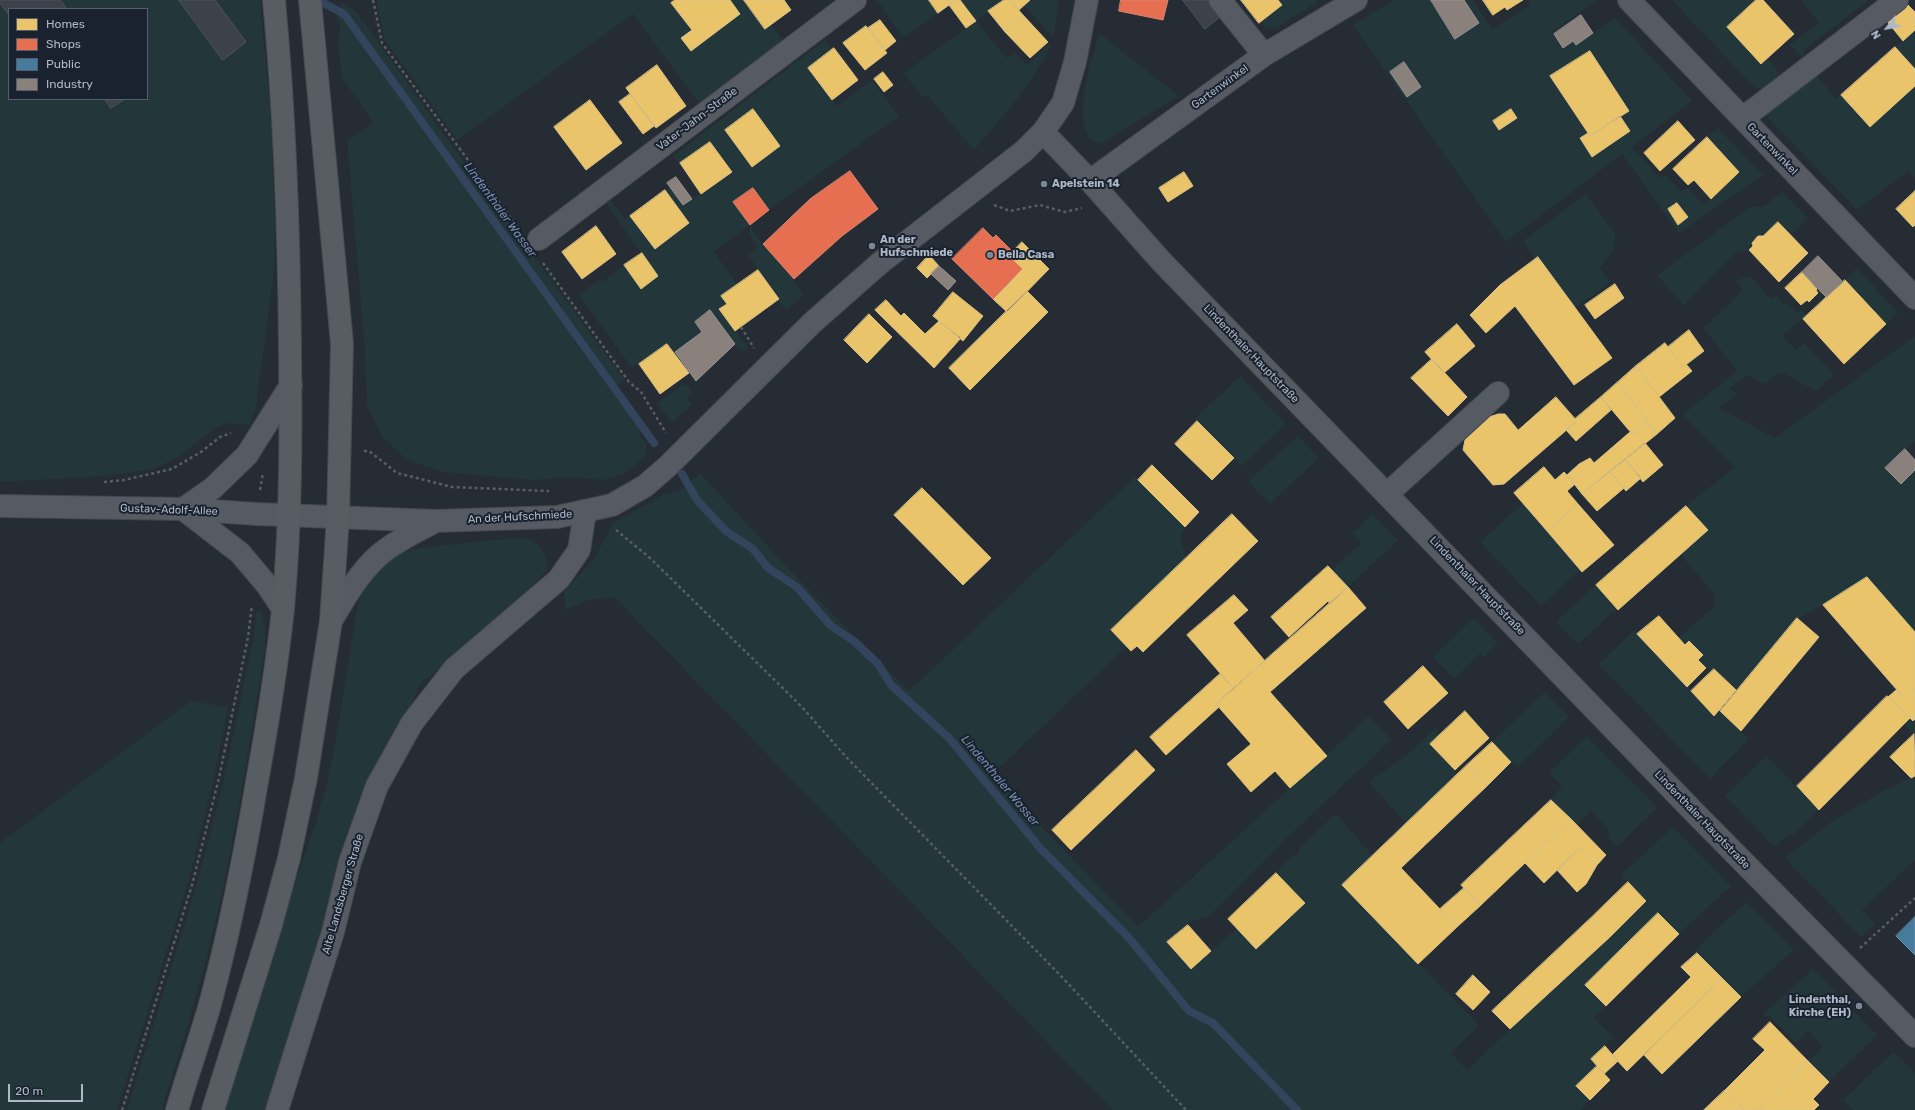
<!DOCTYPE html>
<meta charset="utf-8">
<style>
body{margin:0}
#map{position:relative;width:1915px;height:1110px;overflow:hidden;background:#262c33;font-family:Rubik,sans-serif}
canvas{display:block}
.legend{position:absolute;left:8px;top:8px;width:140px;height:92px;box-sizing:border-box;background:#19222e;border:1px solid #555e6b;margin:0;padding:5px 7px;list-style:none;font-size:12px;color:#aeb8c6}
.legend li{display:flex;align-items:center;gap:8px;height:20px}
.legend b{width:20px;border:1px solid #555e6b}
.north{position:absolute;left:1867px;top:8px;width:40px;height:40px;-webkit-text-stroke:3px #19222e;paint-order:stroke;rotate:239deg;font-size:11px;font-weight:700;line-height:16px;text-align:center;color:#aeb8c6}
.north::after{content:'';display:block;margin:auto;width:14px;height:18px;background:#aeb8c6;clip-path:polygon(50% 0,100% 100%,50% 72%,0 100%)}
.scale{position:absolute;left:8px;top:1084px;width:75px;height:18px;box-sizing:border-box;border:2px solid #aeb8c6;border-top:0;padding-left:5px;font-size:12px;line-height:14px;white-space:nowrap;color:#aeb8c6;-webkit-text-stroke:3px #19222e;paint-order:stroke}
</style>
<div id="map">
<canvas width="1915" height="1110"></canvas>
<ul class="legend">
<li><b style="height:11px;background:#e9c46a"></b>Homes</li>
<li><b style="height:11px;background:#e76f51"></b>Shops</li>
<li><b style="height:11px;background:#457b9d"></b>Public</li>
<li><b style="height:11px;background:#8a817c"></b>Industry</li>
</ul>
<div class="north">N</div>
<div class="scale">20 m</div>
</div>
<script>
const g = document.querySelector('canvas').getContext('2d');
g.lineJoin = 'round';
function fill(path, color) { g.fillStyle = color; g.fill(path, 'evenodd'); }
function trace(path, color, width, dash) { g.strokeStyle = color; g.lineWidth = width; g.lineCap = dash ? 'butt' : 'round'; g.setLineDash(dash || []); g.stroke(path); }
function drawText(font, color, halo, rows, align = 'center') {
  g.font = font + ' Rubik,sans-serif'; g.lineWidth = 4; g.setLineDash([]); g.textBaseline = 'middle'; g.strokeStyle = halo; g.fillStyle = color; for (const [text, x, y, turn = 0] of rows) {
    g.save(); g.translate(x, y); g.rotate((+turn || 0) * Math.PI / 180); g.textAlign = isNaN(turn) ? turn : align; if (halo) g.strokeText(text, 0, 0); g.fillText(text, 0, 0); g.restore();
  }
}
fill(new Path2D(`
 M0 0H260L271 123 275 226 274 271 256 407 250 425 229 423 215 428 180 456 154 469 105 476 0 482ZM9 9H147V99H9Z
 M378 0H675L671 3 692 30 681 38 691 51 740 14 730 0H744L765 29 771 25 784 41 699 103 633 14 457 140 385 41 377 5Z
 M877 0H929L938 13 903 38Z
 M960 0H1004L976 21 1007 58 1014 52 1026 65 1049 44 1051 45C1031 87 1004 115 974 150L927 95 923 98 904 73 976 21Z
 M1030 0H1059L1053 38 1024 5Z
 M1278 0H1316L1318 2 1276 28 1266 29 1261 22 1282 5Z
 M1394 0H1431L1457 38 1479 23 1464 0H1473L1492 29 1530 5 1528 0H1597L1552 32 1563 48 1573 41 1576 45 1615 18 1692 101 1632 147 1660 178 1665 175 1681 191 1687 188 1703 204 1739 172 1707 137 1718 128 1763 175 1679 233 1622 154 1506 242 1353 25Z
 M1672 0H1756L1761 64 1768 58 1781 75 1762 89 1754 87Z
 M1801 0H1869L1804 50 1803 58 1790 45 1819 22Z
 M341 2 356 11 451 144 624 379 621 384 614 386 609 390 613 389 642 431 639 435 647 444 645 457 623 474 602 480 575 477 533 480 443 472 406 459 382 437 367 406 364 339 347 141 374 123 342 78 338 44 340 23 337 18Z
 M1915 30V69L1895 47Z
 M1099 33 1179 96 1100 144 1090 140C1073 109 1091 65 1099 33Z
 M825 40 832 49 808 68 837 106 872 80 899 116 769 210 753 188 734 202C744 216 753 232 764 245 778 262 792 276 803 294L787 310 777 300 779 298 748 255 757 248 750 235V225L714 252 737 284 721 296 727 304 719 309 748 347 743 352 735 344 710 311 695 322 702 332 674 353 667 344 632 368 579 295 600 279 603 282 624 265 641 289 658 277 606 203 610 200 625 219 630 216 655 249 689 224 665 190 670 187 683 205 732 172 710 142 680 163 673 156Z
 M1815 73 1836 99 1841 95 1870 127 1915 86V178L1908 171 1857 210 1767 117 1765 111Z
 M1782 192 1808 218 1793 232 1790 233 1778 222 1763 236H1758L1752 242 1753 246 1749 250 1736 253 1683 305 1657 275 1750 207H1763Z
 M1586 194 1615 234C1616 249 1610 257 1600 268L1611 282 1575 308 1539 257 1535 259 1523 241Z
 M1857 268 1898 313 1886 324 1845 280Z
 M1750 276 1771 299 1776 295 1784 304 1787 302 1797 312 1801 309 1807 315 1782 336 1796 350 1804 343 1834 375 1816 391 1781 372 1764 384 1748 375 1729 389 1738 394 1719 408 1775 438 1915 336V441L1885 468 1901 483 1915 470V632L1867 577 1823 605 1797 619 1736 690 1714 669 1711 672 1698 660 1703 655 1690 641 1685 645 1678 638 1713 608 1716 596 1680 554 1707 530 1686 506 1735 467 1682 415 1737 371 1702 326 1707 325 1743 290 1735 281Z
 M1240 376 1286 424 1242 466 1195 419Z
 M683 384 687 385 692 392 686 398 692 404 672 423 657 403Z
 M1298 436 1319 458 1270 504 1248 481Z
 M700 473 801 582 909 691 1135 477 1185 527C1178 539 1182 545 1186 558L1111 630 1127 646 992 775 1138 927 1369 716 1391 740 1283 842 1207 918 1188 921V925L1167 942 1191 969 1237 928 1257 949 1304 903 1276 873 1293 855H1298L1300 848 1333 816H1338L1373 856 1343 885 1479 1025 1451 1053 1467 1070 1646 901 1621 875 1673 827 1731 886 1679 934 1658 913 1585 984 1606 1006 1594 1018 1613 1037 1591 1059 1597 1066 1576 1086 1590 1100 1580 1110H1113L615 598 591 599 565 610 564 592 594 559 613 523 663 495 683 489Z
 M1523 503 1580 570 1541 606 1480 542Z
 M1373 514 1398 540 1348 587 1332 570 1361 543 1352 533Z
 M526 538C543 546 545 550 548 569L526 593 477 638 419 685 410 708 393 738 321 936 265 1110H224L281 923 317 819 328 779 339 722 357 607 365 584 379 568 395 556 412 549 491 540Z
 M1596 585 1616 609 1579 644 1556 621Z
 M258 611 262 613 265 628V650C250 741 236 833 215 924 200 987 181 1048 162 1110H127L196 887 224 779 254 635 256 613Z
 M1473 618 1498 643 1484 658 1480 653 1454 679 1433 657Z
 M1634 630 1715 716 1720 711 1749 739 1710 779 1599 664Z
 M1545 692 1569 717 1518 767 1511 762 1492 742Z
 M191 701 228 707 214 778 188 883 117 1110H0V843Z
 M1910 718 1913 721 1915 719V735L1904 724Z
 M1436 728 1440 734 1430 744 1458 774 1406 823 1369 783 1375 777 1407 755Z
 M1587 736 1657 808 1617 847 1610 839 1608 829 1591 811 1577 825 1551 800 1562 786 1549 773Z
 M1766 756 1819 810 1792 836 1789 834 1775 847 1725 796Z
 M1915 776V860L1862 910 1875 924 1861 937 1785 858 1831 822 1883 791Z
 M1746 902 1794 950 1741 997 1695 950Z
 M1813 969 1877 1035 1829 1082 1808 1061 1823 1047 1808 1031 1796 1043 1771 1017 1762 1015Z
 M1893 1052 1915 1074V1110H1854L1843 1100Z`), '#233639');
const homes = new Path2D(`
 M675 0H730L740 14 691 51 681 38 692 30 671 3Z
 M744 0H784L791 10 765 29Z
 M929 0H956L938 13Z
 M956 0H960L976 21 966 28 949 5Z
 M1004 0H1010L1023 15 1005 32 988 11Z
 M1010 0H1030L1019 10Z
 M1241 0H1278L1282 5 1259 23Z
 M1483 0H1523L1507 10 1505 7 1493 15Z
 M1756 0H1763L1794 34 1761 64 1727 27Z
 M1907 4 1915 12V30L1903 41 1886 20Z
 M1023 15 1048 42 1030 58 1005 32Z
 M880 20 896 41 885 50 868 28Z
 M866 26 887 53 865 70 843 43Z
 M1895 47 1915 69V86L1870 127 1841 95Z
 M834 48 858 80 832 100 808 68Z
 M1590 51 1629 111 1590 136 1550 76Z
 M657 65 686 106 656 128 626 88Z
 M883 72 893 85 884 92 874 79Z
 M630 94 654 126 643 134 619 102Z
 M590 100 622 143 586 170 554 127Z
 M753 109 780 146 752 167 725 130Z
 M1511 109 1517 118 1499 130 1493 121Z
 M1620 116 1630 131 1592 157 1580 138 1588 133 1590 136Z
 M1678 121 1695 140 1660 171 1644 153Z
 M1707 137 1739 172 1711 199 1694 180 1688 185 1673 169Z
 M710 142 732 172 701 194 680 163Z
 M1184 172 1193 186 1168 202 1159 188Z
 M665 190 689 223 655 249 630 216Z
 M1915 191V225L1913 227 1896 209Z
 M1677 203 1688 217 1678 225 1668 209Z
 M1778 222 1808 253 1779 282 1749 250 1753 246 1752 243 1758 236H1763Z
 M596 226 616 254 582 279 562 252Z
 M1022 242 1049 269 1007 312 993 299 1022 269 1009 256Z
 M642 253 658 276 641 289 624 265Z
 M929 255 939 266 927 278 917 268Z
 M1538 257 1612 358 1574 385 1515 306 1486 333 1470 315 1500 285Z
 M758 270 779 299 735 331 719 309 727 304 721 296Z
 M1802 272 1817 289 1816 290 1818 293 1809 302 1807 300 1801 305 1785 288Z
 M1845 280 1886 324 1844 364 1803 319Z
 M1615 284 1624 298 1595 319 1585 305Z
 M1027 291 1048 312 970 390 949 368Z
 M953 292 983 316 963 341 933 316Z
 M886 300 901 316 904 313 925 334 939 321 961 338 934 368 875 310Z
 M869 314 892 337 867 363 844 340Z
 M1457 324 1475 346 1444 373 1425 352Z
 M1689 330 1704 351 1683 367 1668 347Z
 M1665 343 1683 367 1686 364 1692 371 1659 397 1636 366Z
 M667 344 689 373 660 394 639 364Z
 M1432 359 1467 397 1448 416 1411 378Z
 M1636 366 1675 418 1657 434 1618 382Z
 M1618 382 1648 422 1633 435 1601 397Z
 M1556 397 1577 421 1504 484 1493 485 1463 450 1465 440 1489 417 1498 414H1505L1518 430Z
 M1601 397 1611 410 1576 441 1566 430 1577 421 1575 419Z
 M1197 421 1234 458 1212 480 1175 444Z
 M1648 422 1657 434 1582 494 1567 475 1579 464 1590 458 1594 463 1630 432 1633 435Z
 M1645 443 1663 465 1643 482 1625 459Z
 M1625 459 1641 478 1626 491 1610 471Z
 M1152 465 1199 512 1185 527 1138 480Z
 M1544 467 1555 480 1564 472 1575 484 1567 491 1578 504 1547 531 1514 493Z
 M1610 471 1624 488 1597 511 1582 494Z
 M922 488 991 558 963 585 894 515Z
 M1578 504 1614 545 1582 572 1547 531Z
 M1686 506 1708 530 1618 610 1596 585Z
 M1232 514 1258 541 1143 652 1137 646 1131 651 1111 630Z
 M1328 566 1348 587 1330 604 1328 601 1289 637 1271 617Z
 M1867 577 1915 632V689L1904 698 1823 605Z
 M1348 587 1366 608 1270 692 1327 756 1290 788 1275 771 1251 792 1227 764 1251 744 1216 704Z
 M1234 595 1248 610 1233 623 1265 661 1233 688 1187 635Z
 M1659 616 1685 645 1689 641 1703 655 1698 660 1706 668 1687 687 1637 634Z
 M1797 618 1819 637 1741 731 1720 711Z
 M1423 666 1448 693 1408 729 1384 702Z
 M1714 669 1736 690 1714 716 1691 691Z
 M1220 674 1233 688 1216 704 1219 707 1166 755 1150 737Z
 M1915 689V719L1913 721 1888 697 1896 690 1904 698Z
 M1887 696 1910 718 1819 810 1797 786Z
 M1465 711 1489 738 1455 770 1430 744Z
 M1914 734 1915 776 1911 778 1890 757Z
 M1492 742 1511 762 1487 786 1467 765Z
 M1136 750 1155 770 1071 850 1052 830Z
 M1467 765 1487 786 1401 868 1457 927 1418 964 1342 885Z
 M1551 800 1571 819 1480 906 1461 885Z
 M1571 819 1606 855 1597 865 1580 848 1544 883 1525 863Z
 M1580 848 1597 865 1586 884 1577 892 1557 870Z
 M1276 873 1305 903 1256 949 1228 919Z
 M1628 882 1646 901 1610 937 1591 918Z
 M1464 888 1480 906 1457 927 1440 909Z
 M1658 913 1679 934 1606 1006 1585 985Z
 M1591 918 1610 937 1510 1029 1492 1011Z
 M1188 925 1211 951 1191 969 1167 942Z
 M1697 953 1722 978 1627 1071 1612 1055 1691 977 1681 967Z
 M1473 975 1490 992 1473 1010 1456 994Z
 M1722 978 1741 997 1662 1074 1644 1055Z
 M1770 1022 1808 1061 1759 1110H1744L1724 1091 1765 1050 1753 1039Z
 M1605 1046 1618 1061 1604 1074 1591 1059Z
 M1808 1061 1829 1082 1813 1099 1819 1105 1814 1110H1759Z
 M1597 1066 1610 1080 1590 1100 1576 1086Z
 M1724 1091 1744 1110H1704Z`);
fill(homes, '#e9c46a');
trace(homes, '#d7c086', 1);
const shops = new Path2D(`
 M1121 0H1168L1163 20 1119 11Z
 M850 171 878 209 842 236 794 279 763 244 810 199Z
 M753 188 769 210 750 225 733 202Z
 M983 228 993 238 996 235 1013 252 1009 256 1022 269 993 299 952 259Z`);
fill(shops, '#e76f51');
trace(shops, '#d68574', 1);
const public = new Path2D(`
 M1915 917V955L1896 936Z`);
fill(public, '#457b9d');
trace(public, '#648da9', 1);
const industry = new Path2D(`
 M1431 0H1464L1479 23 1455 39Z
 M1581 15 1593 33 1576 45 1573 41 1563 48 1554 34Z
 M1404 62 1421 87 1407 97 1390 72Z
 M676 177 692 199 683 205 667 183Z
 M1818 256 1843 282 1826 297 1802 272Z
 M939 266 956 281 948 290 931 274Z
 M710 310 735 344 696 381 675 352 702 332 695 322Z
 M1905 449 1915 460V470L1901 484 1885 468Z`);
fill(industry, '#8a817c');
trace(industry, '#959292', 1);
trace(new Path2D(`
 M318 0 344 14 654 443
 M682 474 697 500 726 531 753 549 768 568 797 587 831 626 854 641 878 664 891 685 949 738 1041 849 1130 939 1189 1011 1213 1023 1297 1110`), '#33445d', 8);
const building = new Path2D(`
 M0 0H60L67 9H9V15L0 3Z
 M179 0H215L246 42 223 60Z
 M1183 0H1209L1221 16 1205 29Z
 M105 99H125L111 108Z`);
fill(building, '#3d424a');
trace(building, '#4d535c', 1);
const minor = new Path2D(`
 M1220 0 1264 55
 M1629 0 1915 298
 M1743 118 1897 0
 M1043 132 1090 181 1161 261 1694 812 1915 1036
 M1090 181 1264 55 1356 0
 M539 239 855 0
 M1387 494 1498 393
 M0 506 183 509 257 514 436 521 557 517 612 505 645 486 668 466 812 323 880 263 1024 151 1043 132 1063 103 1075 62 1087 0
 M183 509 213 488 247 455 291 385
 M183 509 240 553 267 585 283 609
 M331 621C345 598 358 574 378 556 395 541 416 532 436 521
 M277 1110 333 932 350 862 377 786 412 723 454 669 559 579 579 550 585 512`);
const major = new Path2D(`
 M177 1110C187 1076 199 1042 209 1008 230 931 245 854 258 776 268 721 277 665 283 609 291 522 291 436 290 349 289 233 285 116 274 0
 M213 1110 271 925 289 858 306 778 331 621 338 517 342 344 310 0`);
trace(minor, '#44484e', 24);
trace(major, '#434850', 24);
trace(new Path2D(`
 M373 0 382 43 518 228
 M994 205 1010 211 1040 205 1065 212 1082 208
 M543 263 629 382 641 392 666 433
 M741 327 754 348
 M364 451H369L397 473 452 487 549 491
 M104 482 124 480 172 469 201 452 220 437 231 433
 M260 490 263 473
 M616 530 650 558 801 706 848 759 1061 976 1186 1110
 M1860 948 1915 898
 M122 1110 192 885 219 778 248 637 252 605`), '#585e64', 2.5, [3, 3]);
trace(minor, '#565a62', 22);
trace(major, '#585d64', 22);
for (const [x, y, r, color] of [
 [1044,184,4,"#7e8793"],
 [872,246,4,"#7e8793"],
 [990,255,4,"#7e8793"],
 [1859,1006,4,"#7e8793"]
]) { const dot = new Path2D(); dot.arc(x, y, r, 0, 2 * Math.PI); g.fillStyle = color; g.fill(dot); trace(dot, '#19222e', 1.5); }
drawText('11px', '#aeb8c6', '#19222e', [
 ["Gartenwinkel",1220,87,-36],
 ["Vater-Jahn-Straße",697,119,-37],
 ["Gartenwinkel",1772,149,46],
 ["Lindenthaler Hauptstraße",1251,354,46],
 ["Gustav-Adolf-Allee",169,510,2],
 ["An der Hufschmiede",520,517,-3],
 ["Lindenthaler Hauptstraße",1477,586,46],
 ["Lindenthaler Hauptstraße",1702,820,46],
 ["Alte Landsberger Straße",343,894,-74]
]);
drawText('bold 11px', '#aeb8c6', '#19222e', [
 ["Apelstein 14",1052,184],
 ["An der",880,240],
 ["Hufschmiede",880,253],
 ["Bella Casa",998,255],
 ["Lindenthal,",1851,1000,"right"],
 ["Kirche (EH)",1851,1013,"right"]
], 'left');
drawText('italic 12px', '#768eaf', '#19222e', [
 ["Lindenthaler Wasser",500,210,54],
 ["Lindenthaler Wasser",1000,781,50]
]);
</script>
